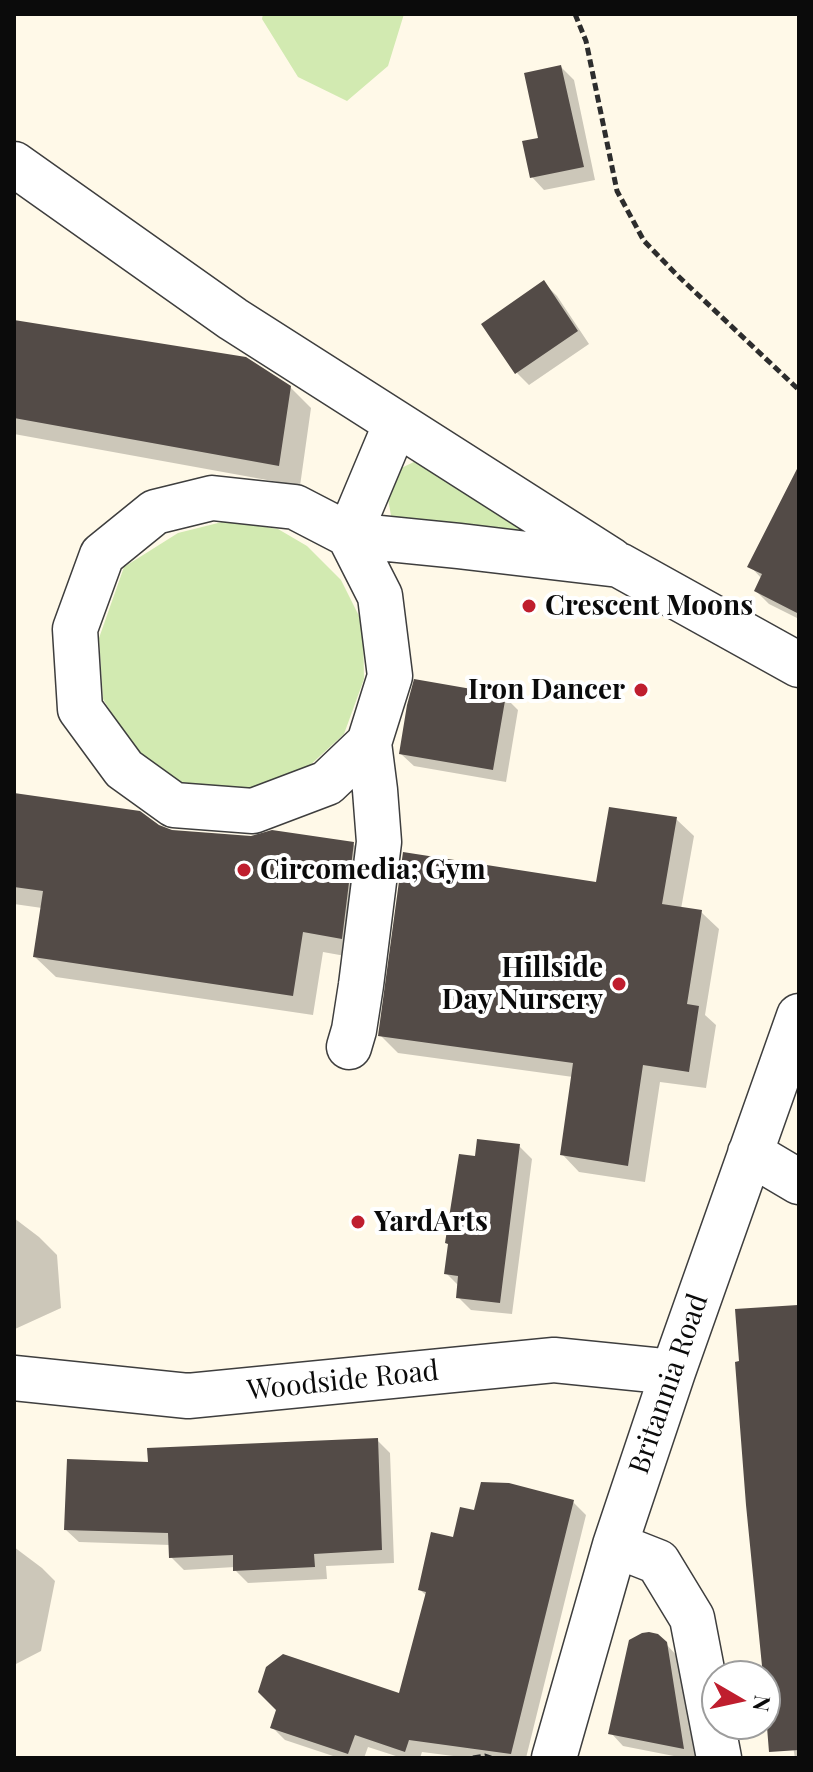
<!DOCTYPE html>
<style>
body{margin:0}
#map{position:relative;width:813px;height:1772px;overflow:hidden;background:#fff9e8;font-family:"Playfair Display",serif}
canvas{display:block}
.frame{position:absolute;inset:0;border:16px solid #0b0b0b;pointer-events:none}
.north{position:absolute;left:701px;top:1660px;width:80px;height:80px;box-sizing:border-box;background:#fff;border:2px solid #9d9d9d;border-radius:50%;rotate:99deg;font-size:22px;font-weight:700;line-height:32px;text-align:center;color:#0b0b0b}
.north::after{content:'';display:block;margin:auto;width:28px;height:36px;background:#bf1e2e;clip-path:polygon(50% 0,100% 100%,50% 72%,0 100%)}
</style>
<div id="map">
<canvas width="813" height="1772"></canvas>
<div class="frame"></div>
<div class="north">N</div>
</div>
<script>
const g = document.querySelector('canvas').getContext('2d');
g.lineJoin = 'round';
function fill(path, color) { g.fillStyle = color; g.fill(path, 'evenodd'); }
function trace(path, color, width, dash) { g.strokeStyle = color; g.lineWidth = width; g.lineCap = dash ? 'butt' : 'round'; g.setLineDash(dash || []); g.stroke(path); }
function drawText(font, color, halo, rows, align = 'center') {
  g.font = font + ' "Playfair Display",serif'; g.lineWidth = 8; g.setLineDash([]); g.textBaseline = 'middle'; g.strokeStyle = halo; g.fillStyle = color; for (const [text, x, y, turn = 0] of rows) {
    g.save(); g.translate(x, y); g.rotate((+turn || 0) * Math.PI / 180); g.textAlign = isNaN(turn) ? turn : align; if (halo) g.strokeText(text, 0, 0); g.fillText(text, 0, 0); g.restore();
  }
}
fill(new Path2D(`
 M263 14H404L388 66 347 101 298 77 262 19Z
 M420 459 523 526 519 540 392 521 388 499 393 472Z
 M226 521 278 529 307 546 341 580 363 624 364 679 344 734 296 778 233 796 176 781 137 754 103 699 99 638 124 567 178 533Z`), '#d2eab1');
fill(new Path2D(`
 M561 67 574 80 595 180 544 190 532 177Z
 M544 283 557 296 589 344 529 385 517 373Z
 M14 322 290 387 311 408 300 486 14 434Z
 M799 473V619L769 604 756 591 762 579 750 566Z
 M505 697 518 710 506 782 414 766 401 754Z
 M14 795 158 827 172 832 353 844 374 865 362 959 323 952 313 1015 56 977 35 957 42 908 14 904Z
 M676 819 694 836 681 909 701 912 719 929 705 1015 716 1025 706 1088 660 1082 645 1182 579 1172 562 1154 573 1077 398 1053 380 1035 597 884Z
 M519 1146 532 1159 512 1314 471 1310 458 1297 459 1286 446 1273 450 1245 476 1159Z
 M14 1218 39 1237 57 1255 61 1308 15 1329Z
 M797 1307 799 1309V1758H795L787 1712Z
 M377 1440 390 1453 394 1563 326 1566 327 1579 248 1583 235 1570V1567L184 1570 171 1557 170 1545 79 1542 66 1530 150 1464Z
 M573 1502 586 1515 526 1758H469L422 1752 420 1758H402L368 1747 364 1758H339L285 1740 272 1727 400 1695 427 1596 420 1590 454 1539 475 1513Z
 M14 1547 42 1568 55 1581 41 1651 14 1665Z
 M666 1644 679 1658 696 1758H684L623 1746 611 1733Z`), '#0003');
fill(new Path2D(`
 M561 65 584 167 530 178 522 141 538 138 524 73Z
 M544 280 578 331 515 374 481 324Z
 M14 320 246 357 291 386 279 466 14 418Z
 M799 465V614L754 591 762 574 747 567Z
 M414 679 506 695 493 770 399 754 407 705Z
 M14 793 140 811 159 825 172 830 251 836 272 830 354 842 342 939 303 932 293 996 33 957 43 891 14 887Z
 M609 807 677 817 662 904 702 910 687 1004 699 1006 689 1072 643 1065 628 1166 560 1155 573 1063 378 1036 403 852 596 882Z
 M477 1139 520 1144 500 1303 456 1298 458 1276 444 1274 448 1244 445 1243 459 1154 475 1156Z
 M798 1305 799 1750 769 1752 765 1702V1676H763L746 1505 735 1362 739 1361 735 1309Z
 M378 1438 382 1550 314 1554 315 1567 233 1571V1555L169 1558 168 1533 64 1530 67 1459 148 1462 147 1448Z
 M481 1482 509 1483 574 1500 511 1754 409 1740 405 1752 355 1735 348 1754 270 1728 276 1710 258 1692 266 1667 283 1654 399 1693 426 1592 418 1590 431 1532 453 1537 460 1507 474 1510Z
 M649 1632 658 1634 667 1642 684 1749 608 1734 629 1640 642 1633Z`), '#534b47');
const minor = new Path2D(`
 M14 164 233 319 611 560
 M349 535 380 596 390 676 369 743 327 783 253 811 174 805 124 769 80 709 75 629 102 555 155 512 212 498 295 507 349 535 459 546 619 565 799 665
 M349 535 396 423
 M349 1047 354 1030 361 985 379 842 375 790 369 743
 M750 1153 799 1182
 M14 1378 188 1396 554 1360 673 1372
 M615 1545 658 1562 692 1618 719 1758
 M554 1758 615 1545 673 1372 799 1016`);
trace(minor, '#3e3e3e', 47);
trace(new Path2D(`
 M575 14 586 41 617 191 644 241 676 274 799 390
 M473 1758 485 1756 491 1758`), '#2d2d2d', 5, [8, 4]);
trace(minor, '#fff', 44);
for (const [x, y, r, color] of [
 [529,606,8,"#bf1e2e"],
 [641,690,8,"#bf1e2e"],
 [244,870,8,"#bf1e2e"],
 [619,984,8,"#bf1e2e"],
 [358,1222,8,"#bf1e2e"]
]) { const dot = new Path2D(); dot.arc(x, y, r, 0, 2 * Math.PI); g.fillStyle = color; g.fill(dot); trace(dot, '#fff', 3); }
drawText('bold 28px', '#0b0b0b', '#fff', [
 ["Crescent Moons",545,606],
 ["Iron Dancer",625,690,"right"],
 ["Circomedia; Gym",260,870],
 ["Hillside",603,968,"right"],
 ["Day Nursery",603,1000,"right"],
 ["YardArts",374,1222]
], 'left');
drawText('28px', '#0b0b0b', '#fff', [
 ["Woodside Road",343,1381,-6],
 ["Britannia Road",669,1384,-71]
]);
</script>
